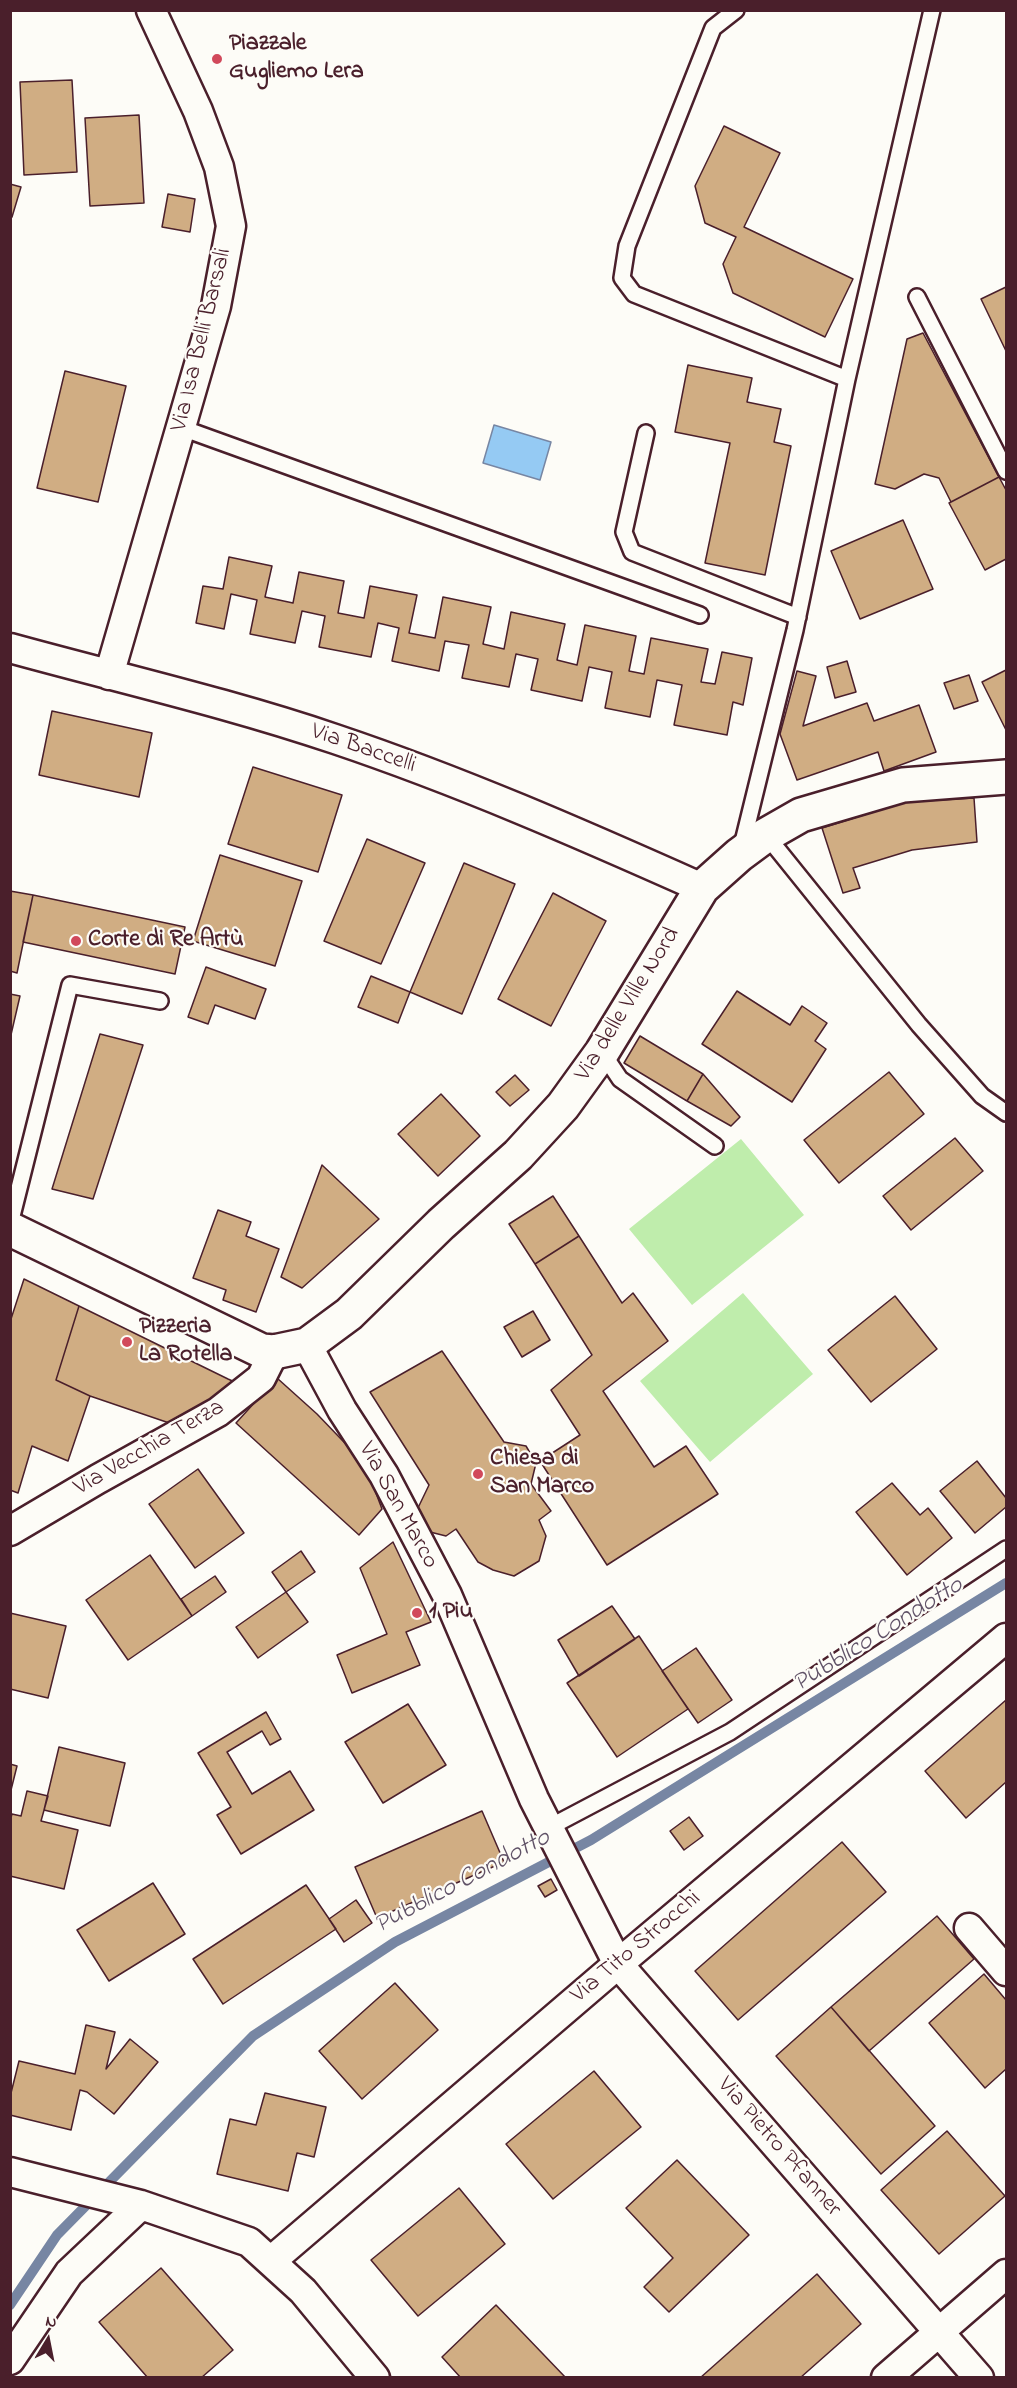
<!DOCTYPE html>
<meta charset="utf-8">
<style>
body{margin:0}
#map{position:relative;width:1017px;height:2388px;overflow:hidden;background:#fdfcf7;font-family:"Indie Flower",sans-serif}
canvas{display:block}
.frame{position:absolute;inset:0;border:12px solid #4a1f2b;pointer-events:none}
.north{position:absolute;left:18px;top:2310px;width:60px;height:60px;-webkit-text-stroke:4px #fdfcf7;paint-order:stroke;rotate:10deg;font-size:16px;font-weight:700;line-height:24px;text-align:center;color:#4a1f2b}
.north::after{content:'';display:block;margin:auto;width:21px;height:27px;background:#4a1f2b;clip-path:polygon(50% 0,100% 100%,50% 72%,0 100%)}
</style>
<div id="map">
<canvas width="1017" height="2388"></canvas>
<div class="frame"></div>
<div class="north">N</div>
</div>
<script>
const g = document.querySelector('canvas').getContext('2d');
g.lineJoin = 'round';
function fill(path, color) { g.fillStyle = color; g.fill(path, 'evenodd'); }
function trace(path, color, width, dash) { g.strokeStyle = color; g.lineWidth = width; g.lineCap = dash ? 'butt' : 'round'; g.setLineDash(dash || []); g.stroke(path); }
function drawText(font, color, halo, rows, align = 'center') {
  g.font = font + ' "Indie Flower",sans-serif'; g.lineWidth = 4.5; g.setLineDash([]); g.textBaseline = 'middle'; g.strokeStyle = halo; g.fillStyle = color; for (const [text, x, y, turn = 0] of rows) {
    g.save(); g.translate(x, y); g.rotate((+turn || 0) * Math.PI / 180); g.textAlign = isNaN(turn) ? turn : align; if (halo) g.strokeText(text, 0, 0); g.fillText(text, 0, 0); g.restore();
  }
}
fill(new Path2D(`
 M741 1139 804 1215 692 1305 629 1229Z
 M743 1293 813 1374 710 1462 640 1381Z`), '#bfedac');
const water = new Path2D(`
 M494 425 551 442 540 480 483 463Z`);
fill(water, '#95caf3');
trace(water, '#7786a3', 1.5);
trace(new Path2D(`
 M10 2305 57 2235 253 2036 395 1942 591 1840 1006 1583`), '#7786a3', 10);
const building = new Path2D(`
 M72 80 77 172 24 175 20 82Z
 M139 115 144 203 90 206 85 118Z
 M724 126 780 153 744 227 853 279 825 337 733 293 723 264 736 237 705 223 695 186Z
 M10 184 21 187 12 217H10Z
 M168 194 195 199 190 232 162 227Z
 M1006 287V351L981 299Z
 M923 333 999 477 951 502 939 478 924 474 895 489 875 484 907 339Z
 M688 365 752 378 747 402 781 409 774 442 791 446 765 575 705 563 730 443 675 432Z
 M65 371 126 386 98 502 37 488Z
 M999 477 1006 490V559L985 570 949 503Z
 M903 520 933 589 860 619 831 551Z
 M229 557 272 566 265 597 293 603 299 572 344 581 338 613 364 618 370 586 417 595 409 633 435 638 443 597 491 607 483 644 504 649 511 612 565 624 557 660 577 665 585 625 636 636 629 671 644 674 651 638 708 649 701 682 715 684 722 652 752 658 743 705 733 702 727 735 674 725 682 685 657 680 650 717 605 708 612 672 589 667 582 701 531 690 538 659 516 654 509 687 462 678 469 645 445 641 439 671 392 661 399 628 378 623 371 657 319 647 325 616 302 611 295 643 250 634 257 600 231 594 224 629 196 623 203 586 223 589Z
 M847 661 856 692 835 698 827 667Z
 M1006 670V730L982 682Z
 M797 671 816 676 803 726 867 703 874 721 919 705 936 752 884 771 878 752 797 780 780 734Z
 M969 675 978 701 954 709 944 683Z
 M52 711 152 733 139 797 39 775Z
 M253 767 342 795 318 872 228 844Z
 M974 798 977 842 912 850 853 868 860 888 843 893 822 828 905 802Z
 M367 839 425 863 381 964 324 941Z
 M220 855 302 881 275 966 193 941Z
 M464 863 515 884 462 1014 410 992Z
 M10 891 33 895 17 973 10 971Z
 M553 893 606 921 551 1026 498 999Z
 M33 895 185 927 175 974 23 942Z
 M206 967 266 989 255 1019 215 1005 208 1024 188 1017Z
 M371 976 410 992 398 1023 358 1007Z
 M737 991 790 1025 802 1006 827 1023 815 1041 826 1049 792 1102 702 1044Z
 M10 994 20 996 10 1039Z
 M100 1034 143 1045 93 1199 52 1189Z
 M640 1036 703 1074 687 1101 624 1063Z
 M889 1072 924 1114 839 1183 804 1140Z
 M703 1074 740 1117 731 1126 687 1101Z
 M515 1075 529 1090 510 1106 496 1092Z
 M441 1094 480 1136 438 1176 398 1134Z
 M955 1138 983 1171 911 1230 883 1196Z
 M322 1165 379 1219 302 1288 281 1277Z
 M553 1196 579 1236 535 1264 509 1224Z
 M218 1210 251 1222 246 1236 279 1249 256 1312 223 1300 226 1290 193 1278Z
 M579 1236 622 1303 633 1293 668 1341 603 1391 654 1467 686 1446 718 1494 607 1565 540 1461 580 1435 551 1390 592 1355 535 1264Z
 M24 1279 79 1306 56 1380 90 1396 68 1461 32 1446 18 1493 10 1490V1322Z
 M895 1296 937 1349 871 1402 828 1350Z
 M79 1306 228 1379 237 1383 178 1426 90 1396 56 1380Z
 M533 1311 550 1340 522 1357 504 1327Z
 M442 1351 504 1442 526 1446 536 1463 531 1484 551 1511 539 1520 546 1536 539 1561 514 1576 493 1570 478 1562 456 1529 446 1536 426 1531 416 1512 429 1485 370 1392Z
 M277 1378 317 1414 365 1464 382 1509 359 1535 236 1423Z
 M977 1461 1006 1498V1507L975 1533 940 1491Z
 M198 1469 244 1533 195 1568 149 1504Z
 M892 1483 920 1515 928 1508 952 1538 907 1575 856 1512Z
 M393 1542 431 1622 406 1632 420 1665 352 1693 337 1655 387 1634 360 1568Z
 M301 1551 315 1572 286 1592 272 1572Z
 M150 1555 192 1616 128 1660 86 1600Z
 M215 1576 226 1592 192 1616 181 1599Z
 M286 1592 308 1622 258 1658 236 1627Z
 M612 1606 635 1639 579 1676 558 1640Z
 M10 1613 66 1626 48 1698 10 1689Z
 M639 1636 688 1709 617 1757 567 1683Z
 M696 1648 732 1700 698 1723 662 1671Z
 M1006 1700V1782L966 1818 925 1771Z
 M408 1704 446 1765 383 1803 345 1742Z
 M266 1712 281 1739 270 1745 262 1731 227 1752 252 1794 290 1771 314 1810 241 1854 217 1815 231 1807 198 1753Z
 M59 1747 125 1763 110 1826 44 1810Z
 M10 1764 17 1766 10 1794Z
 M27 1791 48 1796 41 1821 78 1830 64 1889 10 1876V1821L12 1814 21 1816Z
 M482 1811 504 1862 377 1918 355 1867Z
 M689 1817 703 1836 684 1850 670 1831Z
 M842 1842 886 1892 738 2020 695 1971Z
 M551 1879 557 1890 545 1897 538 1886Z
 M153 1883 185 1934 109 1981 77 1930Z
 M306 1885 336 1929 223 2004 193 1959Z
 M356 1900 372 1923 344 1942 329 1919Z
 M937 1916 974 1959 869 2051 831 2007Z
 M984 1974 1006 2000V2069L985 2088 929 2023Z
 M395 1983 438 2030 362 2099 319 2051Z
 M831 2007 935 2126 881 2174 776 2056Z
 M86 2025 115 2032 106 2069 130 2039 158 2062 114 2114 87 2092 80 2090 71 2130 10 2115V2097L19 2061 75 2074Z
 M594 2071 641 2127 553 2199 506 2144Z
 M265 2093 326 2107 314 2157 297 2153 288 2191 217 2174 230 2119 256 2125Z
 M947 2131 1005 2196 939 2254 881 2190Z
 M677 2160 749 2235 669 2312 644 2287 673 2258 626 2208Z
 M459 2188 505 2244 418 2316 371 2260Z
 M161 2268 233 2350 201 2378H148L99 2322Z
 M817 2274 861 2324 800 2378H700Z
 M496 2305 566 2378H461L442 2357Z`);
fill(building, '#d0ad83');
trace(building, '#4a1f2b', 1.5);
const lane = new Path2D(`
 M736 10 713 28 627 246 622 278 634 294 847 379
 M917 297 1006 471
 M182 428 700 615
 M646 433 624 532 632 552 798 617
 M766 835 919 1025 982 1096 1006 1113
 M741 850 795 630 847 379 932 10
 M602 1052 620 1079 715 1146
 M10 1224 70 985 160 1001
 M548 1828 730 1732 1006 1549`);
const street = new Path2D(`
 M10 648C119 678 229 703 335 739 460 781 581 834 702 888
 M109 675 216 306 231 226 219 167 198 111 151 10
 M307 1345 342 1410 384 1475 447 1595 534 1799 618 1964 979 2378
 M10 1531 98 1479 218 1412 261 1378 274 1352
 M969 1928 1006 1971
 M10 2172 141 2205 249 2242 303 2291 375 2378
 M271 2261 618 1964 1006 1638
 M10 2360 69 2273 141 2205
 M886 2378 1006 2274`);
const secondary = new Path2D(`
 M10 1229 262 1351 274 1352 307 1345 349 1314 441 1224 518 1155 563 1106 602 1052 702 888 739 855 766 835 801 815 903 785 1006 777`);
trace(lane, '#4a1f2b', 20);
trace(street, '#4a1f2b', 33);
trace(secondary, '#4a1f2b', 38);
trace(lane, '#fdfcf7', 15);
trace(street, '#fdfcf7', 28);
trace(secondary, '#fdfcf7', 33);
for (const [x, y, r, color] of [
 [217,59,6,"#d1495b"],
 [76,941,6,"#d1495b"],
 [127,1342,6,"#d1495b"],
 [478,1474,6,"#d1495b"],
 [417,1613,6,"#d1495b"]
]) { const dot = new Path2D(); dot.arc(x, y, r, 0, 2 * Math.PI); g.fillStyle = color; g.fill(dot); trace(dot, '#fdfcf7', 2); }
drawText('bold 24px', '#4a1f2b', '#fdfcf7', [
 ["Piazzale",229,45],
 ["Gugliemo Lera",229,73],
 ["Corte di Re Artù",88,941],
 ["Pizzeria",139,1328],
 ["La Rotella",139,1356],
 ["Chiesa di",490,1460],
 ["San Marco",490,1488],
 ["1 Piu",429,1613]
], 'left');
drawText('24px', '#4a1f2b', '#fdfcf7', [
 ["Via Isa Belli Barsali",203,340,-76],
 ["Via Baccelli",363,750,19],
 ["Via delle Ville Nord",629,1005,-58],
 ["Via Vecchia Terza",150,1449,-30],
 ["Via San Marco",397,1506,61],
 ["Via Tito Strocchi",637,1948,-40],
 ["Via Pietro Pfanner",778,2148,49]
]);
drawText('italic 26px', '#605267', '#fdfcf7', [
 ["Pubblico Condotto",879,1636,-32],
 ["Pubblico Condotto",463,1883,-28]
]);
</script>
